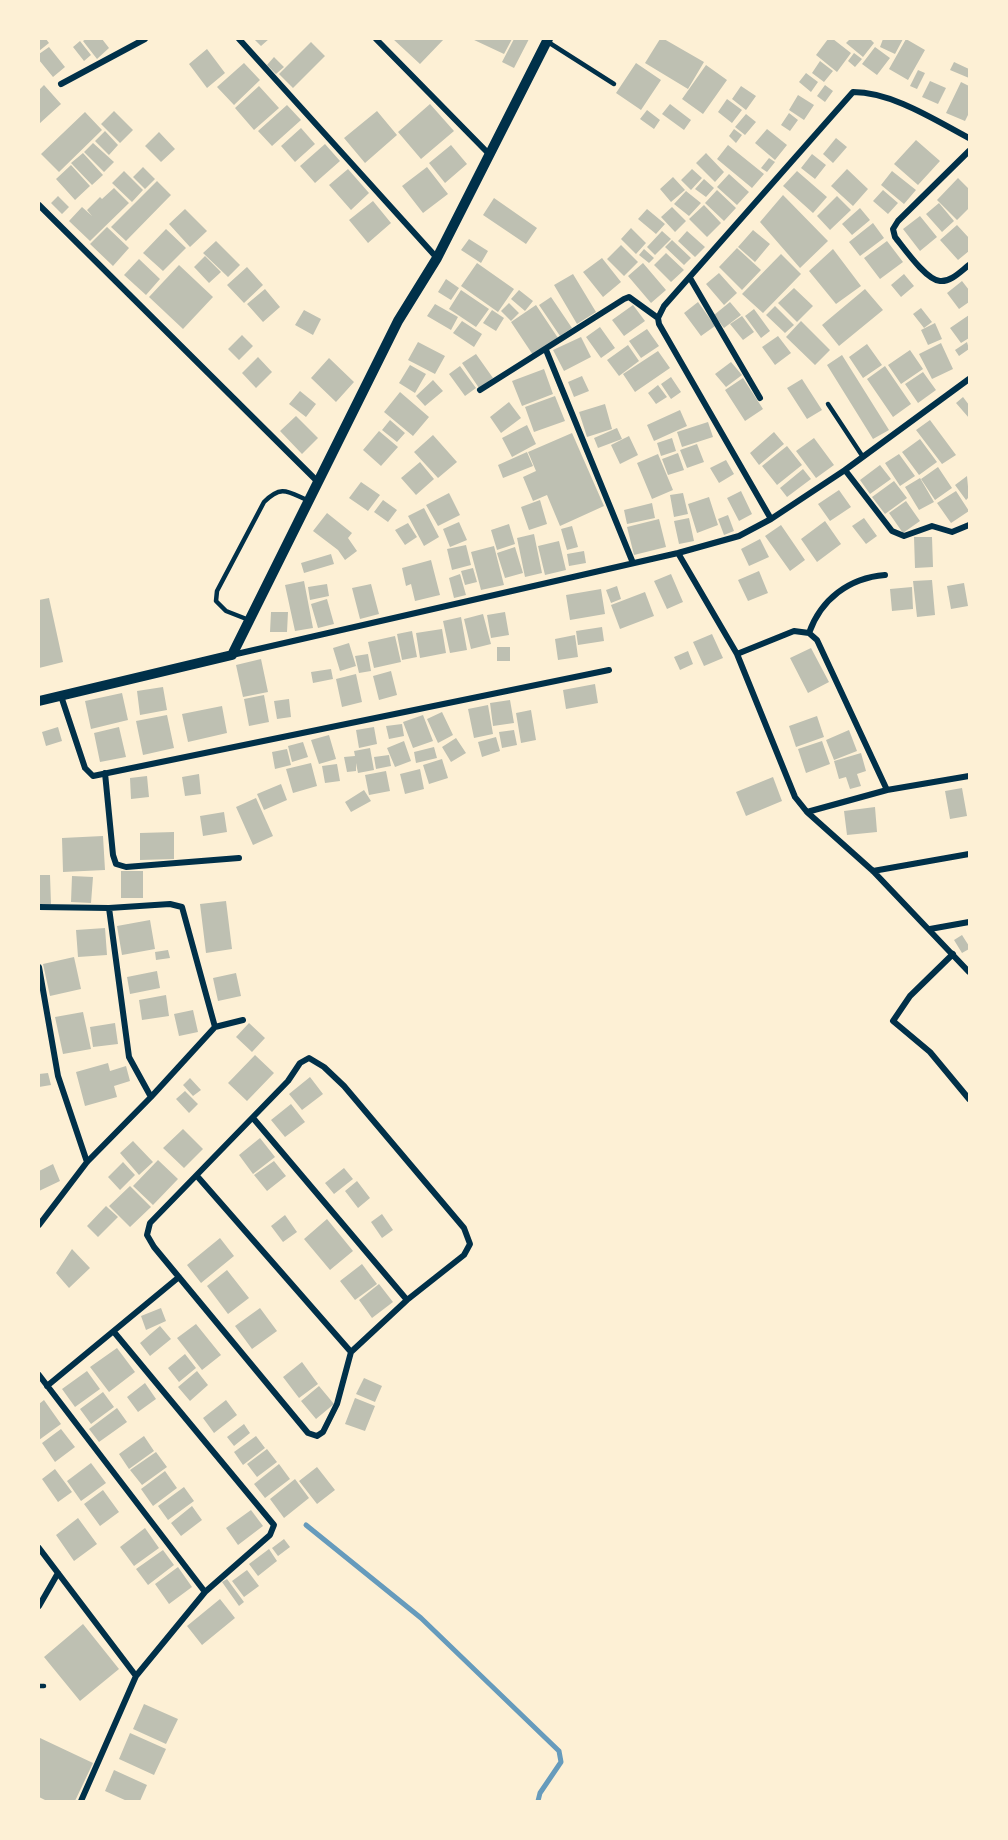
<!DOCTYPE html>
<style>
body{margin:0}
#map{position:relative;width:1008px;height:1840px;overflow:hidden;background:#fdf0d5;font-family:"Titillium Web",sans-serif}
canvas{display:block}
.frame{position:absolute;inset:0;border:40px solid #fdf0d5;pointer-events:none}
</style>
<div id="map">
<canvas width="1008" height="1840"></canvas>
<div class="frame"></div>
</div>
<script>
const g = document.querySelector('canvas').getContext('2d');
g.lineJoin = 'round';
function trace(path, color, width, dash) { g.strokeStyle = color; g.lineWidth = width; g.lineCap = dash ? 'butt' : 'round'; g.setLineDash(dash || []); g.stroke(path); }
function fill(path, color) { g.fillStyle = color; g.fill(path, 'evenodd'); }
trace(new Path2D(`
 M306 1525 421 1618 559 1751 561 1762 540 1793 538 1801`), '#669bbc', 5);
fill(new Path2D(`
 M39 39H46L49 43 39 51Z
 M86 39H102L109 48 97 59 83 41Z
 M254 39H269L261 46Z
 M393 39H444L420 64Z
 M472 39H512L504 54Z
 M514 39H529L514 68 502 62Z
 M660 39H664L704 62 688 89 645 63Z
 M828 39H833L851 53 837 72 816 55Z
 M850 39H870L874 43 863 57 846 43Z
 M883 39H903L895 54 880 47Z
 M906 39 925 50 908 80 889 69Z
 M80 41 91 55 84 61 73 47Z
 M311 42 325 56 293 88 279 74Z
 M49 47 65 67 53 77 39 60V54Z
 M875 47 890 58 877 75 862 64Z
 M207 49 225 73 207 88 189 64Z
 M854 53 862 59 855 67 848 61Z
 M274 57 284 67 276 74 267 65Z
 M820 61 833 71 824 82 812 73Z
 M954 62 969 69V78L950 70Z
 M244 63 260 80 234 105 217 87Z
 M636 63 661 80 641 110 616 93Z
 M706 65 727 80 703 114 682 99Z
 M918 70 925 73 917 89 910 86Z
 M806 73 818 82 811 92 799 82Z
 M930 81 946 88 938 104 922 97Z
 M961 82 969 86V113L965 121 946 113Z
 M44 85 61 104 39 124V90Z
 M825 85 833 91 825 102 817 96Z
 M259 86 279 108 254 130 235 108Z
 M741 86 756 96 746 110 732 99Z
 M798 95 814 105 804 120 789 110Z
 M727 99 742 110 732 123 718 112Z
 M430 104 454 131 421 159 398 132Z
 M670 104 691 120 684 130 662 114Z
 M287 105 301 120 272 146 258 131Z
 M647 110 660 120 654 129 640 119Z
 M114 111 133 130 120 143 101 124Z
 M377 111 397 135 365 163 344 138Z
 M85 112 102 130 59 172 41 154Z
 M789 113 798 120 790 131 781 125Z
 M746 114 756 122 745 135 735 127Z
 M301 128 315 144 295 162 281 146Z
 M734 129 742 135 736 143 729 136Z
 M767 129 787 145 775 160 755 143Z
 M105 131 118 145 109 155 95 141Z
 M159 132 175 149 161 162 145 146Z
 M836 138 847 147 833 163 823 154Z
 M916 140 940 161 918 185 894 164Z
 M93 143 114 162 104 172 84 152Z
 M325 144 340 161 315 183 300 166Z
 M451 145 467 164 445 183 429 163Z
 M728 145 764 174 752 188 717 159Z
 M83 153 103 175 92 185 71 163Z
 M706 153 724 172 715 182 696 163Z
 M812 154 826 165 815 179 801 168Z
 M769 158 775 162 767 172 761 168Z
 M71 165 90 186 75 200 56 179Z
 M143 167 155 179 145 189 133 177Z
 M427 167 448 194 423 213 402 186Z
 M348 169 369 193 351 210 329 185Z
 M692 169 702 178 691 190 681 180Z
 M847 169 868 189 853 206 831 186Z
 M124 171 143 190 132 202 112 183Z
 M797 171 827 197 813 213 783 186Z
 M892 171 916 190 904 204 881 185Z
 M729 174 749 192 737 205 717 187Z
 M673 177 685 190 671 202 660 189Z
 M958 178 969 189V208L957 220 937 200Z
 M704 179 714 188 706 197 695 189Z
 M157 181 171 195 126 241 111 227Z
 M114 188 129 203 90 241 69 221 82 207 92 216 87 210 100 197 102 199Z
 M717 190 736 208 724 221 705 203Z
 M883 190 898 203 888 214 873 201Z
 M686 191 701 203 689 216 674 204Z
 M783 195 828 241 800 268 760 222Z
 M58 196 69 207 62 214 51 203Z
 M837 196 851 210 830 230 817 216Z
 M494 198 537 228 526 244 483 215Z
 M373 201 391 223 368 243 349 220Z
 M939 203 954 221 942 232 926 214Z
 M704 205 721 223 707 237 689 219Z
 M672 207 686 221 675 232 661 217Z
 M860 208 870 220 852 235 842 224Z
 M185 209 207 231 190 247 169 224Z
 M647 209 665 224 656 234 638 219Z
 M920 216 937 237 920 251 903 229Z
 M873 223 884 238 860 256 849 242Z
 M957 225 969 238V251L958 260 940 240Z
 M107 227 129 248 113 266 90 244Z
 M631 228 646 243 636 254 621 239Z
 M166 229 186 248 163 271 143 253Z
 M753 230 770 244 755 262 738 247Z
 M662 231 671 239 655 255 647 247Z
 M687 231 705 247 695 257 678 241Z
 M469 239 488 251 481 263 461 250Z
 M672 240 691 258 684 265 665 247Z
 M216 241 240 265 228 277 203 253Z
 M887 241 903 262 880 279 864 258Z
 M621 245 638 262 624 276 607 259Z
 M737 248 761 270 742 290 719 267Z
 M644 249 654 258 649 263 639 255Z
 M833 249 861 286 836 304 809 271Z
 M666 253 684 270 671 282 654 265Z
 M781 254 801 274 763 313 742 294Z
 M205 256 221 272 209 283 194 267Z
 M602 258 621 282 603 297 583 272Z
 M139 259 160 279 146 295 124 275Z
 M477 263 514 289 498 312 461 286Z
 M643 263 666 290 651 303 628 276Z
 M179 265 213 297 183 329 149 297Z
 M247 267 263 285 244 303 227 285Z
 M719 273 737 293 724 305 706 284Z
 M573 274 596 312 577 324 554 285Z
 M904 274 914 286 901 297 891 285Z
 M446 279 459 288 451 300 438 292Z
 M962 281 969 290V302L959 309 947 293Z
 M794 288 813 306 797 322 778 303Z
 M265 289 280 307 263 322 247 304Z
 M865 289 883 310 839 346 822 325Z
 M461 290 489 309 476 327 449 309Z
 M519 290 533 301 525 311 511 299Z
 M551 297 572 328 560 336 539 305Z
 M698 302 715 326 701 336 684 313Z
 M730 302 741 315 724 328 714 315Z
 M509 303 519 313 511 321 501 311Z
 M435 304 458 317 451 330 427 316Z
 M536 305 558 338 533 355 511 322Z
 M633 305 645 321 624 336 612 320Z
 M775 306 794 325 785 333 766 315Z
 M921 308 932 322 924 328 913 314Z
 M754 309 770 331 761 338 745 316Z
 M304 310 321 319 313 335 295 325Z
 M492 310 504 318 496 331 483 323Z
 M969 315V338L961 343 950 328Z
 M742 316 754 332 743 340 730 324Z
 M462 321 482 334 474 347 453 333Z
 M801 321 830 350 815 365 786 337Z
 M935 323 942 339 928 345 921 330Z
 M600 327 615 348 601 358 586 337Z
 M647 329 659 346 641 358 629 341Z
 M242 335 253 346 239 360 228 349Z
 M778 336 791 353 775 365 762 347Z
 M581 337 591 357 564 371 553 350Z
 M418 342 445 356 435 374 408 360Z
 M967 342 969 349 959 356 955 350Z
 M941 343 953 369 932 379 919 354Z
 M867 344 882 365 863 378 849 357Z
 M628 345 639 361 619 376 607 360Z
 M910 350 923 369 901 384 888 365Z
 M658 351 670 368 635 392 623 374Z
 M476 354 493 378 479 388 462 363Z
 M842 355 889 430 873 439 827 365Z
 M258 357 272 372 256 388 242 373Z
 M329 358 354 382 336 402 311 378Z
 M731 362 742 375 726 387 715 374Z
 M410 365 426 374 415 393 399 383Z
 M460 366 476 388 465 396 449 374Z
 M885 366 911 404 893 417 867 379Z
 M544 369 553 394 522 406 512 381Z
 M923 372 936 390 918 403 905 384Z
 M582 376 589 391 574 397 568 382Z
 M671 377 681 392 671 399 661 384Z
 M743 378 763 409 745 421 725 390Z
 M802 379 822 410 807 419 787 388Z
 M433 380 443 391 425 406 416 396Z
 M658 385 667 397 656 404 648 393Z
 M300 391 316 404 306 417 289 404Z
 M400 392 429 417 413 436 384 412Z
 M555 396 565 421 534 432 525 407Z
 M963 397 969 405V418L956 403Z
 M509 402 521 418 501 433 490 417Z
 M605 404 612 429 587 437 579 412Z
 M680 410 687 426 654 441 647 425Z
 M296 416 318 438 302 454 280 431Z
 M390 420 405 433 397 442 382 430Z
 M930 420 956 455 942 464 916 430Z
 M708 422 713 437 682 447 677 432Z
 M527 425 536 444 512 457 502 438Z
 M617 428 622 439 598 448 594 438Z
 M379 431 398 447 381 466 363 450Z
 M774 432 784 444 759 465 750 453Z
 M572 433 604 506 560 526 547 495 533 501 523 477 536 471 528 452Z
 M433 435 457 462 438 478 414 452Z
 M629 436 638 455 620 464 611 445Z
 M672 438 676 451 661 456 657 443Z
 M814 438 834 465 816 478 796 451Z
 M920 439 937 462 919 475 902 452Z
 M697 444 704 462 687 468 680 450Z
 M787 446 802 465 777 485 762 466Z
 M527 452 533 466 503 478 498 465Z
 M678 453 684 470 668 475 662 459Z
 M658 454 673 490 652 499 637 463Z
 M899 454 915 476 900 486 885 463Z
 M726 460 734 474 719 483 710 468Z
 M420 462 434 479 416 495 401 478Z
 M880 465 891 479 870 494 860 480Z
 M938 467 952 488 935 500 921 479Z
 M803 469 811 479 787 497 780 488Z
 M967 476 969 497 966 500 955 485Z
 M920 478 934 502 919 510 905 487Z
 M894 481 907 498 885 514 872 497Z
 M361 482 380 495 368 511 349 498Z
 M839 490 851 507 830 521 818 504Z
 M741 491 752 514 739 521 727 498Z
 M956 491 969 511 951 523 937 503Z
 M449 493 460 515 438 526 426 505Z
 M683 493 688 514 674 517 670 495Z
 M709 497 718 525 697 533 688 504Z
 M383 500 397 510 388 522 374 512Z
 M540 500 547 524 529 530 521 507Z
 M906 501 920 521 903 533 889 513Z
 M652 503 655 518 627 524 624 510Z
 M424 508 439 537 424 546 408 516Z
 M327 513 352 533 348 538 357 551 345 560 338 550 313 531Z
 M728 515 734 531 724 535 718 519Z
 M689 518 694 541 679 544 674 521Z
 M864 518 877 536 866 544 852 526Z
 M659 519 666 547 634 555 627 527Z
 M825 521 841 544 817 562 801 539Z
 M459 522 467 540 450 547 443 529Z
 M408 523 417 537 405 545 395 530Z
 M509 524 515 544 497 550 491 530Z
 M781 525 805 560 790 571 765 536Z
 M572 526 578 547 567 550 561 529Z
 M534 534 542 573 525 577 517 538Z
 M914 537H932L933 567 915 568Z
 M760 539 769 557 749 566 741 549Z
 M559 541 566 570 545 575 538 546Z
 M466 545 471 565 452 570 447 549Z
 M494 546 504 585 481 590 471 552Z
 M515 547 523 573 505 578 497 553Z
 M584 551 586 563 569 566 567 554Z
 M331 554 334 564 304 573 301 563Z
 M431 560 440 595 415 601 411 584 406 586 402 568Z
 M473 568 477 582 465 585 461 571Z
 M759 571 768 593 748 601 738 580Z
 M460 574 466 595 454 598 449 578Z
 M671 574 683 602 667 609 654 581Z
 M932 580 935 615 917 617 913 581Z
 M304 581 313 628 295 631 285 585Z
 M964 583 968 606 951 609 947 586Z
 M327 584 329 596 310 600 308 587Z
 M371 584 379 614 360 619 352 588Z
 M617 586 621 599 611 603 606 590Z
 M912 587 913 609 892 611 890 589Z
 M601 589 605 614 570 620 566 595Z
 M645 592 654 616 620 629 611 605Z
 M49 598 63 662 39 668V600Z
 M327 599 334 624 318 628 311 604Z
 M271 612H288L287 632H270Z
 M505 612 509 635 491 638 487 615Z
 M483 614 491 644 471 649 464 619Z
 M461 617 467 650 450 653 443 621Z
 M602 627 604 641 578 645 576 631Z
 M442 629 446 653 420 658 416 633Z
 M412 631 417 657 402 660 397 634Z
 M712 634 723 658 704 666 693 642Z
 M575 635 578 657 558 660 555 639Z
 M395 636 401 662 374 668 368 642Z
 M349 643 356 666 340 671 333 648Z
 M497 647H510V661H497Z
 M811 648 829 682 808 693 790 658Z
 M688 651 693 664 680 670 674 657Z
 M368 654 371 671 359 673 355 656Z
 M261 659 268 692 243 697 236 665Z
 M331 669 333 679 313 683 311 672Z
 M391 671 397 695 379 700 373 676Z
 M356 674 362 702 342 707 336 679Z
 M595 684 598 703 566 709 563 690Z
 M163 687 167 710 140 715 137 691Z
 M122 693 128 720 91 729 85 701Z
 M264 695 269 722 249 726 244 699Z
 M289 699 291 717 277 719 274 701Z
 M510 700 514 723 493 726 490 703Z
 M488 705 493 734 474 738 468 709Z
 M222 706 227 733 188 742 182 714Z
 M531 710 536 740 521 743 516 713Z
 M442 712 453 735 438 743 427 719Z
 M167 715 174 748 143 755 136 721Z
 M423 715 433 741 413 748 403 722Z
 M817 716 824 737 796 747 789 726Z
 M402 724 404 736 389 739 386 726Z
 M58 727 62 741 46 746 42 732Z
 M119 727 126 757 100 762 94 733Z
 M374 727 377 744 359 748 356 730Z
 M514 730 517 745 502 748 499 732Z
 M849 730 857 751 834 760 826 740Z
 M329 735 336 759 319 764 311 740Z
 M496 737 500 751 482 757 478 742Z
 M456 738 466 753 451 762 442 747Z
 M404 741 411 761 395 767 387 748Z
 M822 741 830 764 806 773 798 749Z
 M303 742 308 757 292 762 288 746Z
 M434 747 437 758 416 763 414 752Z
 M370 748 374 770 358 773 356 763V771L347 772 344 757 355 756 354 751Z
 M287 749 291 765 275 769 272 752Z
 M861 753 866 771 857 774 861 786 850 789 846 777 839 779 834 761Z
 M389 755 391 766 376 769 374 757Z
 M442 759 448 778 429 784 423 765Z
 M311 763 317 786 293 793 286 769Z
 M337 764 340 781 325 783 322 766Z
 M420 769 424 789 405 794 400 774Z
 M386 771 390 791 369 795 365 775Z
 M199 774 201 794 185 796 182 777Z
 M147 776 149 797 131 799 130 778Z
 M773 777 782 801 746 816 736 792Z
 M281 784 287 800 264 810 257 794Z
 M962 788 967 816 950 819 945 791Z
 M364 790 371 801 351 812 345 802Z
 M256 798 273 836 253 845 236 807Z
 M875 807 877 832 847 835 844 811Z
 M224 812 227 832 203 836 200 816Z
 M174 832V859L140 860V833Z
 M103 836 105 870 63 872 62 838Z
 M121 871H143V898H121Z
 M39 875H50L51 904H39Z
 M72 876 93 877 91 903 71 902Z
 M226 901 232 949 206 953 200 904Z
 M150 920 155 949 122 955 117 926Z
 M105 928 107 955 78 957 76 930Z
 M962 935 969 946V949L962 953 954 940Z
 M168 950 170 958 156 960 155 952Z
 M74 957 81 989 50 996 43 964Z
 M157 971 160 988 130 994 127 977Z
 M236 973 241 996 218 1001 213 978Z
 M166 995 169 1016 142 1020 139 1000Z
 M193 1010 198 1032 179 1036 174 1014Z
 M83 1012 91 1049 63 1054 55 1017Z
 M115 1023 118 1044 93 1047 90 1027Z
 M249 1023 265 1038 252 1052 236 1037Z
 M255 1055 274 1073 247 1101 228 1083Z
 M108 1063 110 1071 126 1066 130 1081 114 1086 117 1097 85 1106 76 1072Z
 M48 1073 51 1085 39 1087V1074Z
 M310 1077 323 1094 302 1110 289 1094Z
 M190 1078 201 1090 193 1096 183 1085Z
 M185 1091 198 1104 189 1113 176 1099Z
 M291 1104 305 1122 285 1137 271 1120Z
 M183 1129 203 1149 184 1168 163 1148Z
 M260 1138 275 1157 253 1174 239 1155Z
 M133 1141 153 1162 139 1175 120 1153Z
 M158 1160 178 1179 153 1205 133 1186Z
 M274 1161 286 1176 267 1191 254 1175Z
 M123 1162 135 1175 120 1190 108 1177Z
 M53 1164 60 1181 39 1191V1171Z
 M344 1168 353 1179 334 1194 325 1183Z
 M357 1181 370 1198 358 1208 345 1191Z
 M130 1186 151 1207 130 1227 109 1206Z
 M106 1206 118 1217 98 1237 87 1226Z
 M382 1214 393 1230 382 1238 371 1222Z
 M285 1215 297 1232 283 1242 271 1226Z
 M327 1219 353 1251 330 1270 304 1239Z
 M220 1238 234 1256 201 1283 187 1265Z
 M72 1249 90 1268 69 1288 56 1273Z
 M362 1264 377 1284 355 1300 340 1281Z
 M227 1270 249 1298 228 1314 207 1286Z
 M379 1284 393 1302 372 1318 359 1300Z
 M161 1308 166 1321 146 1330 141 1316Z
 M260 1308 277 1331 252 1349 235 1326Z
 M196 1324 221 1355 202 1370 177 1338Z
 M160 1326 171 1339 150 1356 140 1343Z
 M117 1348 135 1372 109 1392 90 1367Z
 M185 1354 196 1368 179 1382 168 1368Z
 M302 1362 318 1384 299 1398 283 1377Z
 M87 1371 100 1389 75 1407 62 1389Z
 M197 1371 208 1385 190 1401 178 1387Z
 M364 1378 382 1386 375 1402 356 1394Z
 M145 1383 156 1399 138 1412 127 1397Z
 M319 1386 334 1404 316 1419 301 1401Z
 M103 1392 114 1407 91 1424 80 1409Z
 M355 1398 375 1406 365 1431 345 1424Z
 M44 1400 61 1424 39 1440V1404Z
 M226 1400 237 1415 214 1433 203 1418Z
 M117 1408 127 1422 99 1442 89 1429Z
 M244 1424 250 1433 234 1446 227 1437Z
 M61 1429 75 1447 55 1462 42 1443Z
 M144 1436 154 1451 129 1469 119 1454Z
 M256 1436 265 1448 243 1465 234 1452Z
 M267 1449 277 1462 257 1477 247 1464Z
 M156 1452 167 1467 142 1485 130 1470Z
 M91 1463 106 1483 81 1501 67 1481Z
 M279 1464 290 1479 265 1498 254 1484Z
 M317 1467 335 1490 317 1504 299 1481Z
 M55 1469 72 1492 58 1502 42 1479Z
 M165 1471 177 1488 153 1506 141 1489Z
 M295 1479 309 1498 284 1518 270 1499Z
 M184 1487 194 1501 168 1520 158 1506Z
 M103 1490 119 1512 100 1526 84 1504Z
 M192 1506 202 1520 181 1536 171 1523Z
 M251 1510 263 1526 238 1545 226 1528Z
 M78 1518 97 1544 74 1561 56 1535Z
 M145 1528 159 1548 134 1566 120 1547Z
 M284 1539 290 1547 278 1556 272 1548Z
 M269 1549 277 1561 258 1576 249 1564Z
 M163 1550 174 1565 148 1585 136 1569Z
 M178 1567 192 1587 169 1604 155 1584Z
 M247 1570 259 1586 244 1597 232 1581Z
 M227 1579 244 1602 239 1606 222 1582Z
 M220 1599 235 1618 202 1645 187 1626Z
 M83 1624 119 1669 80 1701 44 1657Z
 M144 1704 178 1719 166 1744 133 1729Z
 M130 1733 166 1749 154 1775 119 1759Z
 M40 1738 93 1763 75 1801H47L39 1797Z
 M114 1770 147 1785 140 1801H127L105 1791Z`), '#bec0b2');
trace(new Path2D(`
 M548 42 614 84
 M828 404 863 457
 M249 620 226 611 216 601 217 591 264 502C282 484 288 492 309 501
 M39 1686H44`), '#003049', 4.5);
trace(new Path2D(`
 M239 39 437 258
 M376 39 489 154
 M61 84 145 39
 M969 151 898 221 893 229 895 237C904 248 926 280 940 281 951 282 961 271 969 265
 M39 205 318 482
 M690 278 760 398
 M658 318 664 306 853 92C892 92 935 120 969 138
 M658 318 659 324 771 519
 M546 350 633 563
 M480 390 624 299 629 297 658 318
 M845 470 892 531 904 536 932 526 952 532 969 525
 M678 553 737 654 795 797 807 812 887 790 969 776
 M809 633C821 599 849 578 885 575
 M737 654 794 631 809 633 817 640 887 790
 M232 655 678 553 739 536 771 519 845 470 969 379
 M61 696 85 768 93 776 609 670
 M105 773 113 855 116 864 126 867 239 858
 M807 812 873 871 969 972
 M873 871 969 854
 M39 907 109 908 170 904 182 907 215 1027
 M109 908 129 1057 151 1097
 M930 929 969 922
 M953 954 910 996 893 1021 930 1052 969 1099
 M39 967 58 1076 87 1162
 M309 1058 324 1067 344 1086 464 1228 470 1244 464 1255 407 1300 351 1352 337 1404 323 1432 317 1436 308 1433 154 1247 147 1235 150 1223 288 1081 300 1063Z
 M253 1118 407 1300
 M197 1176 351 1352
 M39 1225 87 1162 151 1097 215 1027 243 1020
 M39 1375 205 1592
 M47 1386 179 1277
 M39 1548 136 1676
 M39 1606 58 1573
 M81 1801 136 1676 205 1592 270 1535 274 1525 114 1332`), '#003049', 6);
trace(new Path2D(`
 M39 701 232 655 398 321 437 258 548 39`), '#003049', 10);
</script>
